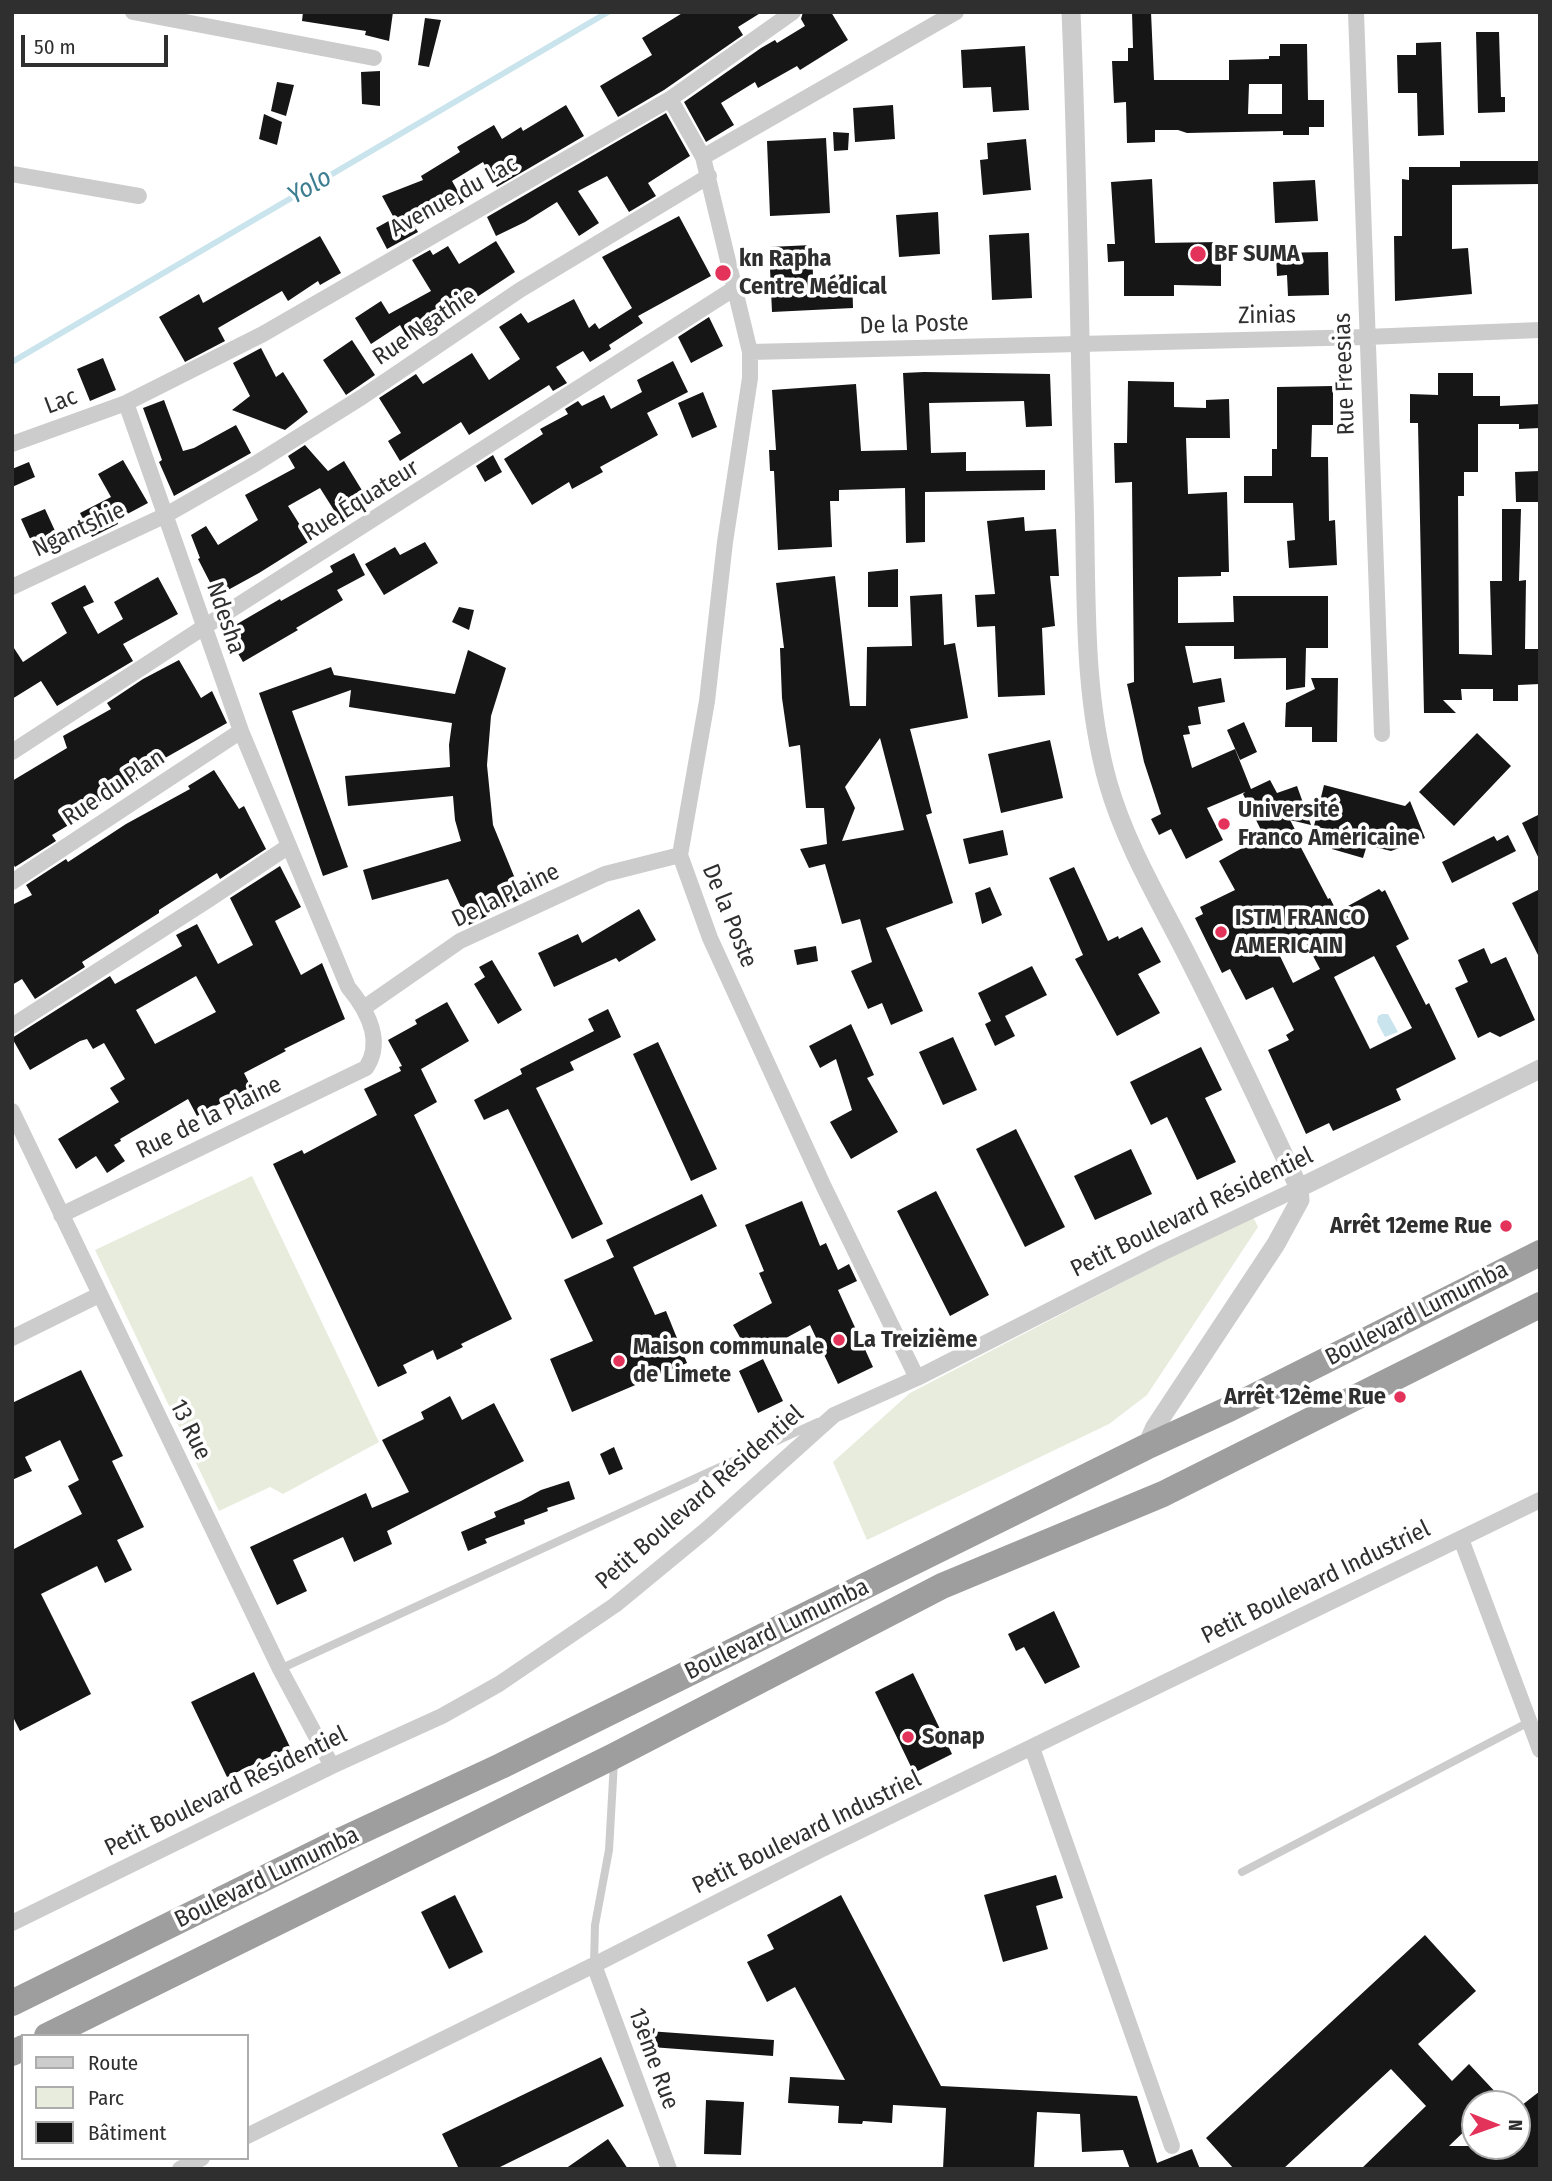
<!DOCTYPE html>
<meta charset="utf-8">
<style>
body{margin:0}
#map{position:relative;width:1552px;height:2181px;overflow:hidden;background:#fff;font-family:"Fira Sans Condensed",sans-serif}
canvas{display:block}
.frame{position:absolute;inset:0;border:14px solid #2f2f2f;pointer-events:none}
.legend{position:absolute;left:21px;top:2034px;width:228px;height:126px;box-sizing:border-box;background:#fff;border:2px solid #acacac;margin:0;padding:9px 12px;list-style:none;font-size:21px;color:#2f2f2f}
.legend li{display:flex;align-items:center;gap:14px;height:35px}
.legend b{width:35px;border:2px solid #acacac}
.north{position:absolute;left:1461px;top:2090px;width:70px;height:70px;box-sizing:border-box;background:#fff;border:2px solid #acacac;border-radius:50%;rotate:91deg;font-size:19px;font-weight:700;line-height:28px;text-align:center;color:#2f2f2f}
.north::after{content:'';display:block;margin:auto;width:24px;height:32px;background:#e4335b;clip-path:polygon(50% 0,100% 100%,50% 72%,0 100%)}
.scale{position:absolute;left:21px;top:35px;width:147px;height:32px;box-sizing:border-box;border:4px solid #2f2f2f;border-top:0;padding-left:9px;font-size:21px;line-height:24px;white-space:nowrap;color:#2f2f2f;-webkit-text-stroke:5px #fff;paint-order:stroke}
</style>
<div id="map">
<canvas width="1552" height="2181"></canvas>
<div class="frame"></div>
<ul class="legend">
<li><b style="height:9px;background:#ccc"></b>Route</li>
<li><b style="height:19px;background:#e7ecdd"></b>Parc</li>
<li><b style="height:19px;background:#161616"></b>Bâtiment</li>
</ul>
<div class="north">N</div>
<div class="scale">50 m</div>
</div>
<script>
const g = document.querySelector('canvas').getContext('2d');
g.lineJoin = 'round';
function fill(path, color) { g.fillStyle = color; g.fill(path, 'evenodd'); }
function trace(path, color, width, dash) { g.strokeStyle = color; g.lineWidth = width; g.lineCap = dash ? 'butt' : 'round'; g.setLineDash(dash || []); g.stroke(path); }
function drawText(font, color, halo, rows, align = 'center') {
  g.font = font + ' "Fira Sans Condensed",sans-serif'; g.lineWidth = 7; g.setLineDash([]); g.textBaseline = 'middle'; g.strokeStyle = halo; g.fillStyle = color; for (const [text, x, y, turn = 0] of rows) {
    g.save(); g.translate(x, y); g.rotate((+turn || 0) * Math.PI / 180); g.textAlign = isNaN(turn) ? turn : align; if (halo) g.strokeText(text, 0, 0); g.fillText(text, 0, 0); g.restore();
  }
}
fill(new Path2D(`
 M252 1176 379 1442 283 1494 270 1487 219 1511 95 1250Z
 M1252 1215 1258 1227 1147 1395 1109 1424 867 1540 833 1462 910 1393Z`), '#e7ecdd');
fill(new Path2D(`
 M1382 1014H1388L1398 1032 1385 1037 1377 1022 1378 1016Z`), '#c9e4ec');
trace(new Path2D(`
 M12 362 608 12`), '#c9e4ec', 6);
fill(new Path2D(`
 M303 12H393L389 41 365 35 366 31 302 21Z
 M684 12H762L738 27 743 35 664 90 618 117 600 86 652 55 642 38Z
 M803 12H831L848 40 800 70 797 66 758 88 755 82 721 103 734 125 706 142 684 102 761 48 775 40 777 43 805 26 801 19Z
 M1132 12H1151L1154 80H1229V60L1269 59V56H1280V44H1307L1308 100H1324V127H1309V135H1283V131L1187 133 1178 130H1155V142L1127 143 1126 102 1114 103 1112 61H1128V48H1133ZM1249 84H1282V114H1248Z
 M425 18 441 20 429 67 418 65Z
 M1476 32H1499L1501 97H1505V112L1478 113Z
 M1441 42 1444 135 1418 136 1417 93H1398L1397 55H1416V43Z
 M1025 46 1029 110 993 112 991 87 963 88 961 50Z
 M380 71V106L362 104 361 72Z
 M277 82 294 85 286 116 271 111Z
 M566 105 584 136 497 187 483 162 452 181 464 202 443 214 441 210 415 227 418 232 387 249 376 228 394 218 382 196 423 180 421 176 460 152 457 147 494 125 502 139 521 127 523 131Z
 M893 105 895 139 855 142 853 108Z
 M666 113 690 156 648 183 656 196 629 212 607 176 578 191 599 223 579 236 557 202 525 222 496 236 487 217Z
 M264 114 282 122 277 145 259 139Z
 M833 132 849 133 848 150 834 151Z
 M826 138 830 213 770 216 767 141Z
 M1026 139 1031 190 983 195 980 160 988 159 987 143Z
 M1460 161H1540V184L1452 185V249L1468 248 1472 294 1395 301 1394 236H1402V179L1409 180V167H1460Z
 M1152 179 1155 243 1221 242V286L1174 285V296H1124V261L1108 262 1107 244H1115L1111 182Z
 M1315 180 1318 221 1275 223 1273 182Z
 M938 212 940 254 899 257 896 215Z
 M679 216 711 276 638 316 643 323 609 345 611 349 590 362 583 351 556 367 567 383 553 391 549 385 469 435 461 422 400 461 388 441 401 433 379 398 416 374 423 384 472 353 489 380 520 359 499 327 521 313 528 323 574 299 589 328 595 323 599 329 632 308 602 257Z
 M1029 233 1032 298 992 300 989 235Z
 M320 236 341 273 320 285 318 281 288 301 282 291 218 328 225 341 185 362 159 317 199 294 203 303Z
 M496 241 515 272 477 297 479 300 444 320 445 322 430 333 425 332 409 341 400 325 371 344 355 318 381 301 389 314 431 291 412 260 430 250 433 255 448 246 459 264Z
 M812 245 813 276 852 274 853 308 772 312 769 247Z
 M1328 252 1329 295 1288 296 1287 275 1277 276 1276 253Z
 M709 317 723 346 691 363 678 337Z
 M352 340 375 375 346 395 323 360Z
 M261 348 276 377 283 372 308 412 285 430 232 410 250 396 233 363Z
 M103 358 116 390 90 401 77 369Z
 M673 361 688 392 647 413 658 435 600 467 603 472 572 489 569 482 532 505 504 459 543 434 540 429 568 414 565 409 578 401 582 406 604 395 611 409 642 392 637 380Z
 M924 372 1050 374 1052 426 1026 427 1024 401 929 403 931 453 966 452V471L1045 470V490L925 492V542L906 543 905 488 839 490V501H830L832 547 778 550 774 471H770L769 450H776L772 390 856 384 861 451 907 450 903 373Z
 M1438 373H1473V396H1500V406L1540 404V428L1519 429V424H1478V472H1464V496H1458L1459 654 1492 655 1490 581H1502V509H1521L1519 581 1526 580 1525 649H1540V684L1518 685V701H1493V689H1461L1462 700H1443L1456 713H1424L1418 423H1410V394L1438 395Z
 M1128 381 1174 382V407L1206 408V400L1229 399 1230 438H1186L1188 494 1227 492 1229 572H1221V576L1178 577V623L1234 622 1233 596H1328V648H1306L1305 687 1286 690V658L1234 659V646H1185L1193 683 1221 678 1225 702 1198 707 1201 724 1188 726 1190 734 1183 735 1192 768 1235 749 1251 789 1270 780 1277 793 1297 786 1311 825 1290 820 1301 841 1297 840 1328 899 1330 898 1337 912 1379 889 1382 892 1385 890 1409 939 1396 946 1426 1005 1429 1003 1456 1059 1396 1089 1401 1100 1333 1131 1329 1123 1306 1134 1268 1050 1289 1040 1286 1035 1294 1030 1273 987 1246 1000 1230 969 1222 973 1195 918 1203 914 1200 907 1235 890 1219 861 1264 836 1243 794 1245 792 1207 808 1223 840 1186 859 1171 829 1159 835 1151 819 1161 814 1144 762 1127 684 1134 682 1132 482 1115 483 1114 443H1127ZM1305 941 1320 969 1293 983 1279 954ZM1374 956 1412 1028 1370 1049 1334 977Z
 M1333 386V425H1312L1311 457H1328L1329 521 1335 520 1337 565 1289 568 1287 541 1295 540 1293 503H1244V476H1272V449H1277V387Z
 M703 392 717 427 692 438 678 403Z
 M164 400 183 451 194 448 236 425 251 453 174 496 159 462 162 460 143 408Z
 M305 445 328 471 344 461 371 505 342 523 320 488 288 506 310 541 259 573 217 596 198 559 200 558 191 535 206 526 218 545 258 520 245 495 295 468 288 456Z
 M493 455 502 472 485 482 476 466Z
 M123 460 148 503 116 520 118 524 92 537 80 513 111 497 98 474Z
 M29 462 35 477 12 487V469Z
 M1540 471V502H1516L1515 472Z
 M45 509 61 544 37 554 21 519Z
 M1024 517 1025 531 1056 529 1059 576H1050L1055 626 1042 628 1045 695 998 697 995 626 977 627 975 595 995 594 987 521Z
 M425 542 438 563 384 595 365 564 395 547 400 555Z
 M354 553 365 575 337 590 343 600 296 628 298 630 243 662 225 631 280 599 281 601 333 572 330 566Z
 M898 569V607H868V572Z
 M835 576 850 706H866L867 647 912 646 910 596 942 594 944 645 955 643 968 718 910 729 932 813 926 815 953 903 886 928 923 1011 891 1025 882 1003 868 1009 851 971 872 962 860 919 842 924 825 864 809 868 800 849 827 844 824 808H806L800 745 789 747 782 698 780 648H784L776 583ZM880 738 904 830 842 841 855 808 845 787Z
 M158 577 178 614 123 644 133 661 57 706 41 681 12 699V645L23 662 67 633 51 603 85 585 94 602 83 607 98 634 123 619 114 602Z
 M459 607 474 610 469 630 452 622Z
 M468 650 506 668 491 716 487 765 493 825 523 898 469 925 448 879 372 900 363 870 461 841 455 820 453 796 348 806 345 776 450 767 449 745 452 723 349 707 351 690 292 711 348 867 323 876 259 693 331 667 334 675 455 694Z
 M179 660 201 698 212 691 227 723 135 775 138 780 80 813 82 817 52 835 56 841 15 867 12 862V781L67 748 63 736 111 709 107 703 143 679Z
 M1311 678H1338L1337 742H1312V727H1285L1286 703 1315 689Z
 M1244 722 1257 752 1240 760 1227 730Z
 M1477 733 1511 766 1454 826 1419 792Z
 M1050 740 1063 798 1001 813 988 754Z
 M214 770 239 809 244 806 266 849 220 879 217 873 159 910V913L82 962 85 967 35 999 22 979 12 985V905L32 895 26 885 66 859 68 862 126 824 190 789 188 786Z
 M1324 785 1405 806 1410 801 1425 838 1391 851 1367 845 1363 858 1332 849 1337 832 1314 826Z
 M1540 814V861L1522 823Z
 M1003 830 1008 855 969 864 963 839Z
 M1508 835 1516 851 1452 883 1442 862 1494 836 1497 841Z
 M280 866 301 907 275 921 301 975 322 963 345 1019 284 1049 286 1051 244 1073 251 1087 197 1116 188 1099 120 1139 121 1141 114 1145 125 1161 107 1173 96 1156 76 1169 58 1139 119 1102 110 1088 125 1079 104 1043 93 1049 87 1039 80 1041 30 1070 12 1038 110 976 115 984 182 946 176 935 197 924 218 964 253 945 230 898ZM196 976 216 1012 155 1044 136 1010Z
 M1074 867 1108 941 1118 936 1119 939 1142 927 1161 962 1138 974 1160 1013 1117 1036 1075 959 1083 955 1049 878Z
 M990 887 1002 915 982 924 975 893Z
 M1540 889V959L1512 903Z
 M639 909 656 940 619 962 616 958 554 987 538 953 578 934 582 943Z
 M816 946 818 961 797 965 794 950Z
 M1484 948 1491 964 1506 957 1535 1020 1500 1037 1490 1032 1478 1038 1455 988 1468 982 1458 960Z
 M492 960 522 1010 498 1024 474 984 485 977 479 967Z
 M1032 966 1047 995 1005 1016 1015 1036 995 1046 985 1024 991 1021 978 993Z
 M447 1002 469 1041 421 1069 437 1102 414 1115 512 1319 461 1344 463 1347 437 1360 433 1350 403 1365 407 1373 378 1387 273 1164 302 1150 304 1154 377 1115 364 1089 401 1071 399 1067 402 1066 388 1040 417 1024 415 1020Z
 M608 1009 621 1037 570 1062 574 1070 536 1088 603 1224 572 1239 508 1109 484 1120 474 1100 522 1074 520 1069 594 1031 588 1019Z
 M851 1024 874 1075 867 1078 898 1132 851 1159 830 1122 852 1110 836 1059 820 1068 809 1046Z
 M953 1037 977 1090 943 1105 919 1052Z
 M658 1042 717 1169 691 1181 633 1054Z
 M1201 1047 1222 1090 1205 1098 1236 1162 1197 1180 1167 1117 1151 1125 1130 1082Z
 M1016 1129 1065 1227 1025 1247 976 1149Z
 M1131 1149 1152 1194 1095 1220 1074 1176Z
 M936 1191 989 1295 950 1316 897 1211Z
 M702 1194 717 1226 633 1267 655 1315 666 1311 687 1363 572 1412 550 1359 593 1341 564 1280 614 1257 606 1240Z
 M802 1201 820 1246 826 1243 838 1270 849 1264 857 1281 838 1290 873 1367 838 1384 810 1325 751 1357 733 1325 772 1303 759 1273 764 1271 745 1225Z
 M763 1359 783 1401 758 1413 739 1371Z
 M81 1370 123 1456 112 1461 144 1527 117 1540 132 1570 105 1583 97 1566 41 1594 91 1694 20 1731 12 1715V1550L82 1514 68 1486 79 1480 60 1440 25 1457 32 1471 12 1480V1403Z
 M450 1396 462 1420 494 1403 524 1461 387 1531 392 1544 354 1562 343 1537 293 1560 307 1591 277 1605 250 1547 366 1493 372 1508 409 1492 382 1440 424 1419 421 1412Z
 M614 1447 623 1469 609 1475 600 1454Z
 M569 1481 575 1499 547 1508 548 1511 524 1520 525 1524 485 1539 487 1543 468 1551 461 1532 496 1517 494 1512 521 1501 541 1490Z
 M1054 1611 1080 1667 1045 1684 1024 1647 1016 1651 1008 1634Z
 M254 1672 290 1747 227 1777 191 1702Z
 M913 1673 952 1754 914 1773 875 1692Z
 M1056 1875 1063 1898 1036 1906 1048 1949 1003 1962 984 1895Z
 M455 1895 483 1952 449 1969 421 1912Z
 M841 1895 941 2086 1137 2096 1157 2163 1192 2149 1200 2169H1130L1123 2150 1082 2152 1080 2114 1037 2112 1034 2169H943L946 2108 893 2105 892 2123 863 2121 862 2124 838 2123 839 2106 788 2103 790 2077 845 2080 795 1987 767 2002 747 1962 774 1949 767 1935Z
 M1425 1935 1476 1991 1418 2044 1452 2081 1469 2064 1500 2097 1492 2104H1475V2121L1449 2146H1517V2109L1540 2091V2169H1361L1426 2106 1391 2069 1283 2169H1234L1206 2138Z
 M648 2031 774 2040 773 2056 651 2047Z
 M601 2057 624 2106 496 2169H459L442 2134Z
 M706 2100 744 2102 741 2155 704 2154Z
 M608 2139 628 2169H565Z`), '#161616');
trace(new Path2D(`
 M280 1669 818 1422
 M1242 1872 1529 1722
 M594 1965 595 1925 609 1850 614 1762`), '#ccc', 8);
trace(new Path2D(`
 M133 12 374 58
 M1356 12 1382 734
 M670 99 703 157 750 352V378L725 542 707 701 680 855 710 938 824 1187 917 1378
 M703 157 956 12
 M12 174 139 196
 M750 352 1366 337 1540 330
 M12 444 126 403 263 334 670 99 793 12
 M12 587 166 515 255 464 362 397 520 290 709 176
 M12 752 204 627 735 288
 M12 882 241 731
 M365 1007 460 941 605 874 680 855
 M12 1026 208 900 289 846
 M12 1111 280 1669 332 1766
 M61 1215 366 1068C384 1041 367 1010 348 987L241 731 126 403
 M12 1338 99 1295
 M1461 1539 1540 1750
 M1032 1748 1172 2146
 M12 1923 332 1766 442 1716 499 1684 615 1605 706 1530 834 1415 917 1378 1162 1253 1299 1188
 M594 1965 669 2169
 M247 2136 594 1965 820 1850 1540 1500
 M180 2169 202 2158`), '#ccc', 16);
trace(new Path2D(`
 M1071 12C1078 174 1079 335 1084 497 1087 592 1082 691 1108 783 1126 846 1161 903 1190 961 1228 1036 1264 1112 1299 1188L1300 1200 1276 1244 1155 1427 1146 1447
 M1299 1188 1540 1069`), '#ccc', 19);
trace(new Path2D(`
 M12 2003 344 1839 501 1766 1146 1447 1229 1409 1540 1253
 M47 2036 614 1756 942 1586 1163 1494 1540 1305
 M12 2053 23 2048`), '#9e9e9e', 26);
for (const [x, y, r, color] of [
 [1198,254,9,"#e4335b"],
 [723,273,9,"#e4335b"],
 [1224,824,7,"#e4335b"],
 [1221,932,7,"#e4335b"],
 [1506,1226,7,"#e4335b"],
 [839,1340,7,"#e4335b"],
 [619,1361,7,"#e4335b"],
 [1400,1397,7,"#e4335b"],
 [908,1737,7,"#e4335b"]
]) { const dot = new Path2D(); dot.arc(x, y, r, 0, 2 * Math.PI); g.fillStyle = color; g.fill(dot); trace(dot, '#fff', 2.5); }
drawText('24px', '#2f2f2f', '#fff', [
 ["Avenue du Lac",454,197,-29],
 ["Zinias",1267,316,-1],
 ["De la Poste",914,325,-2],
 ["Rue Ngathie",425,327,-34],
 ["Rue Freesias",1345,374,-92],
 ["Lac",61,402,-21],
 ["Rue Équateur",361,501,-32],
 ["Ngantshie",79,530,-25],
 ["Ndesha",225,618,71],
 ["Rue du Plan",114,788,-34],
 ["De la Plaine",506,896,-26],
 ["De la Poste",729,916,68],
 ["Rue de la Plaine",209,1118,-26],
 ["Petit Boulevard Résidentiel",1192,1213,-26],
 ["Boulevard Lumumba",1417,1314,-27],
 ["13 Rue",190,1430,64],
 ["Petit Boulevard Résidentiel",700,1498,-41],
 ["Petit Boulevard Industriel",1316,1583,-26],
 ["Boulevard Lumumba",777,1630,-26],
 ["Petit Boulevard Résidentiel",226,1792,-26],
 ["Petit Boulevard Industriel",807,1833,-26],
 ["Boulevard Lumumba",267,1878,-26],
 ["13ème Rue",653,2059,70]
]);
drawText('bold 24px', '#2f2f2f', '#fff', [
 ["BF SUMA",1214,254],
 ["kn Rapha",739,259],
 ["Centre Médical",739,287],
 ["Université",1238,810],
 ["Franco Américaine",1238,838],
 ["ISTM FRANCO",1235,918],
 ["AMERICAIN",1235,946],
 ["Arrêt 12eme Rue",1492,1226,"right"],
 ["La Treizième",853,1340],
 ["Maison communale",633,1347],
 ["de Limete",633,1375],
 ["Arrêt 12ème Rue",1386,1397,"right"],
 ["Sonap",922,1737]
], 'left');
drawText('italic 26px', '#3d7d91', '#fff', [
 ["Yolo",310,187,-30]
]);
</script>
